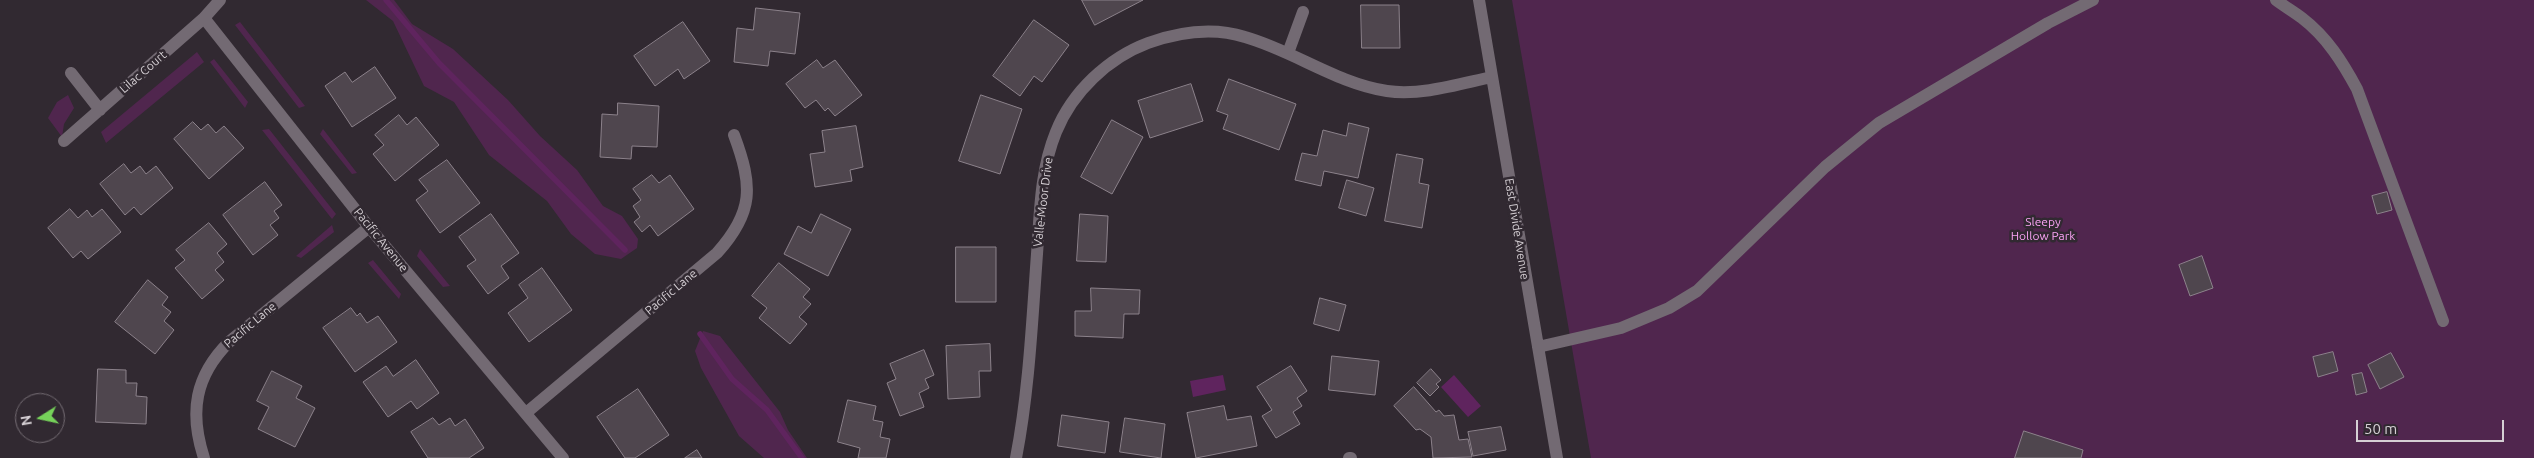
<!DOCTYPE html>
<style>
body{margin:0}
#map{position:relative;width:2534px;height:458px;overflow:hidden;background:#312931;font-family:Ubuntu,sans-serif}
canvas{display:block}
.north{position:absolute;left:15px;top:393px;width:50px;height:50px;box-sizing:border-box;background:#312931;border:1px solid #736b72;border-radius:50%;rotate:260deg;font-size:14px;font-weight:700;line-height:20px;text-align:center;color:#d5cfd4}
.north::after{content:'';display:block;margin:auto;width:18px;height:22px;background:#76d25a;clip-path:polygon(50% 0,100% 100%,50% 72%,0 100%)}
.scale{position:absolute;left:2356px;top:420px;width:148px;height:22px;box-sizing:border-box;border:2px solid #d5cfd4;border-top:0;padding-left:6px;font-size:15px;line-height:18px;white-space:nowrap;color:#d5cfd4;-webkit-text-stroke:4px #312931;paint-order:stroke}
</style>
<div id="map">
<canvas width="2534" height="458"></canvas>
<div class="north">N</div>
<div class="scale">50 m</div>
</div>
<script>
const g = document.querySelector('canvas').getContext('2d');
g.lineJoin = 'round';
function fill(path, color) { g.fillStyle = color; g.fill(path, 'evenodd'); }
function trace(path, color, width, dash) { g.strokeStyle = color; g.lineWidth = width; g.lineCap = dash ? 'butt' : 'round'; g.setLineDash(dash || []); g.stroke(path); }
function drawText(font, color, halo, rows, align = 'center') {
  g.font = font + ' Ubuntu,sans-serif'; g.lineWidth = 5; g.setLineDash([]); g.textBaseline = 'middle'; g.strokeStyle = halo; g.fillStyle = color; for (const [text, x, y, turn = 0] of rows) {
    g.save(); g.translate(x, y); g.rotate((+turn || 0) * Math.PI / 180); g.textAlign = isNaN(turn) ? turn : align; if (halo) g.strokeText(text, 0, 0); g.fillText(text, 0, 0); g.restore();
  }
}
fill(new Path2D(`
 M366 0H394L412 24 453 49 508 100 540 136 577 170 603 206 622 216 638 239 637 248 621 259 595 254 571 234 547 201 489 155 454 102 424 86 393 21Z
 M1512 0H2534V458H1591Z
 M240 22 305 106 299 108 235 25Z
 M197 52 204 62 106 143 101 132Z
 M214 59 248 102 245 108 210 62Z
 M68 95 74 108 64 124 62 137 48 118 57 102Z
 M269 129 336 214 332 219 262 130Z
 M323 129 357 173 352 174 320 134Z
 M332 225 334 232 301 258 296 256Z
 M420 249 450 286 443 287 417 256Z
 M373 260 401 294 399 299 368 263Z
 M703 331 720 336 780 412 788 430 807 458H764L739 436 701 368 695 351Z`), '#50264e');
fill(new Path2D(`
 M1223 375 1226 390 1193 397 1190 381Z
 M1454 375 1481 406 1468 417 1441 387Z`), '#5f245e');
trace(new Path2D(`
 M386 0 439 63 625 250
 M700 334 732 379 767 410 802 458`), '#5f245e', 5.5);
const building = new Path2D(`
 M1082 0H1143L1095 25Z
 M1361 5H1399L1400 48H1362Z
 M756 8 800 13 795 54 770 51 768 66 734 62 737 28 753 30Z
 M1034 20 1069 45 1042 82 1034 76 1020 96 993 76Z
 M683 22 710 61 684 79 678 69 655 86 634 56Z
 M817 60 823 68 835 60 862 95 835 116 828 108 825 111 816 100 805 108 786 84Z
 M375 67 396 98 352 127 325 86 345 72 352 82Z
 M1229 79 1296 104 1279 150 1223 129 1228 115 1217 111Z
 M1191 84 1203 121 1150 138 1138 101Z
 M981 95 1022 109 1000 174 959 161Z
 M618 103 659 106 657 147 632 146 631 159 600 157 602 114 617 115Z
 M399 115 407 125 416 117 439 145 395 181 373 154 384 145 375 135Z
 M1112 120 1143 137 1112 194 1081 177Z
 M193 122 201 130 208 124 216 133 224 126 244 148 209 179 174 139Z
 M1349 123 1369 128 1358 178 1324 171 1321 186 1295 180 1302 153 1317 156 1323 130 1346 136Z
 M856 126 863 167 850 170 852 181 815 187 810 154 825 152 822 131Z
 M1397 154 1423 159 1419 183 1429 185 1422 228 1385 221Z
 M447 160 480 203 440 233 416 200 428 191 419 180Z
 M124 164 131 173 140 166 146 174 156 166 173 188 141 215 134 207 125 215 100 184Z
 M652 175 659 183 670 175 694 209 658 236 650 225 642 232 634 222 640 217 633 206 641 200 633 189Z
 M1347 180 1374 188 1366 216 1339 208Z
 M265 182 282 205 274 211 279 218 270 225 278 235 253 255 223 215Z
 M2387 192 2392 210 2377 214 2372 196Z
 M70 209 78 218 87 210 92 217 102 209 121 232 88 259 81 251 73 258 48 228Z
 M491 214 519 253 501 266 509 278 488 294 467 266 476 260 459 237Z
 M821 214 851 229 828 276 784 254 798 226 811 233Z
 M1080 214 1108 216 1106 262 1077 261Z
 M209 223 227 244 217 253 224 262 215 270 224 280 202 299 175 268 185 260 176 250Z
 M956 247H996V302H956Z
 M2202 256 2213 288 2190 296 2179 265Z
 M779 263 810 289 803 297 811 304 799 317 807 324 790 344 759 318 767 308 752 296Z
 M542 268 572 310 529 342 508 313 528 298 519 285Z
 M148 280 168 297 162 305 171 312 164 321 174 330 155 354 115 322Z
 M1091 288 1140 290 1139 314H1124L1123 338 1075 336V311H1091Z
 M1320 298 1346 305 1339 331 1314 324Z
 M351 308 357 316 360 313 367 323 378 316 397 342 355 372 323 328Z
 M990 344 991 371H979L980 397 948 399 946 346Z
 M924 350 934 375 925 379 929 388 919 393 924 407 900 416 887 383 896 379 890 364Z
 M2333 352 2338 371 2318 377 2313 357Z
 M2391 353 2404 377 2380 389 2368 365Z
 M1332 356 1379 361 1375 395 1329 390Z
 M416 360 439 393 417 409 411 401 388 417 363 382 386 366 393 376Z
 M1291 366 1307 391 1297 398 1302 406 1293 412 1300 424 1276 438 1262 416 1272 410 1257 387Z
 M98 369 126 370V383H137L136 396 147 397 146 424 96 422Z
 M1431 369 1441 380 1436 384 1439 387 1430 396 1417 383Z
 M272 371 302 386 296 398 315 408 295 447 258 429 269 407 257 401Z
 M2362 373 2367 392 2356 395 2352 375Z
 M1414 387 1436 412 1439 410 1444 416 1454 415 1459 440 1468 439 1472 457 1433 458 1431 437 1420 429 1416 430 1394 406Z
 M638 389 669 435 635 458H625L597 417Z
 M848 400 876 406 873 420 883 422 880 437 890 439 886 458H858L860 448 838 442Z
 M1224 406 1227 420 1251 416 1257 446 1196 458 1187 413Z
 M1062 415 1109 422 1105 453 1058 446Z
 M433 418 439 425 450 418 455 426 465 419 484 448 469 458H428L411 432Z
 M1125 418 1165 424 1161 458 1120 452Z
 M1501 427 1506 450 1473 456 1468 432Z
 M2024 431 2083 450 2081 458H2015Z
 M697 450 702 458H685Z`);
fill(building, '#4f464e');
trace(building, '#8c828b', 1);
trace(new Path2D(`
 M1479 0 1557 458
 M2276 0C2284 6 2294 12 2302 18 2327 37 2343 63 2357 89L2443 321
 M204 18 369 227 563 458
 M1288 53 1303 12
 M71 73 100 110
 M64 141 204 18 220 0
 M1538 347 1621 328 1669 308 1697 291 1825 167 1879 123 2048 23 2093 0
 M526 413 717 253C754 212 753 186 734 135
 M204 458C189 412 195 376 229 342L369 227
 M1016 458C1029 391 1032 322 1037 254 1040 213 1040 171 1056 132 1072 92 1108 58 1148 43 1179 32 1213 27 1245 37 1294 51 1336 83 1387 91 1421 96 1459 84 1492 77
 M1349 458H1351`), '#736a73', 12);
drawText('12px', '#d5cfd4', '#312931', [
 ["Lilac Court",143,72,-41],
 ["Valle-Moor Drive",1043,202,-83],
 ["East Divide Avenue",1517,229,81],
 ["Pacific Avenue",381,240,51],
 ["Pacific Lane",671,292,-40],
 ["Pacific Lane",250,325,-40]
]);
drawText('12px', '#faa3f5', '#312931', [
 ["Sleepy",2043,222],
 ["Hollow Park",2043,236]
]);
</script>
